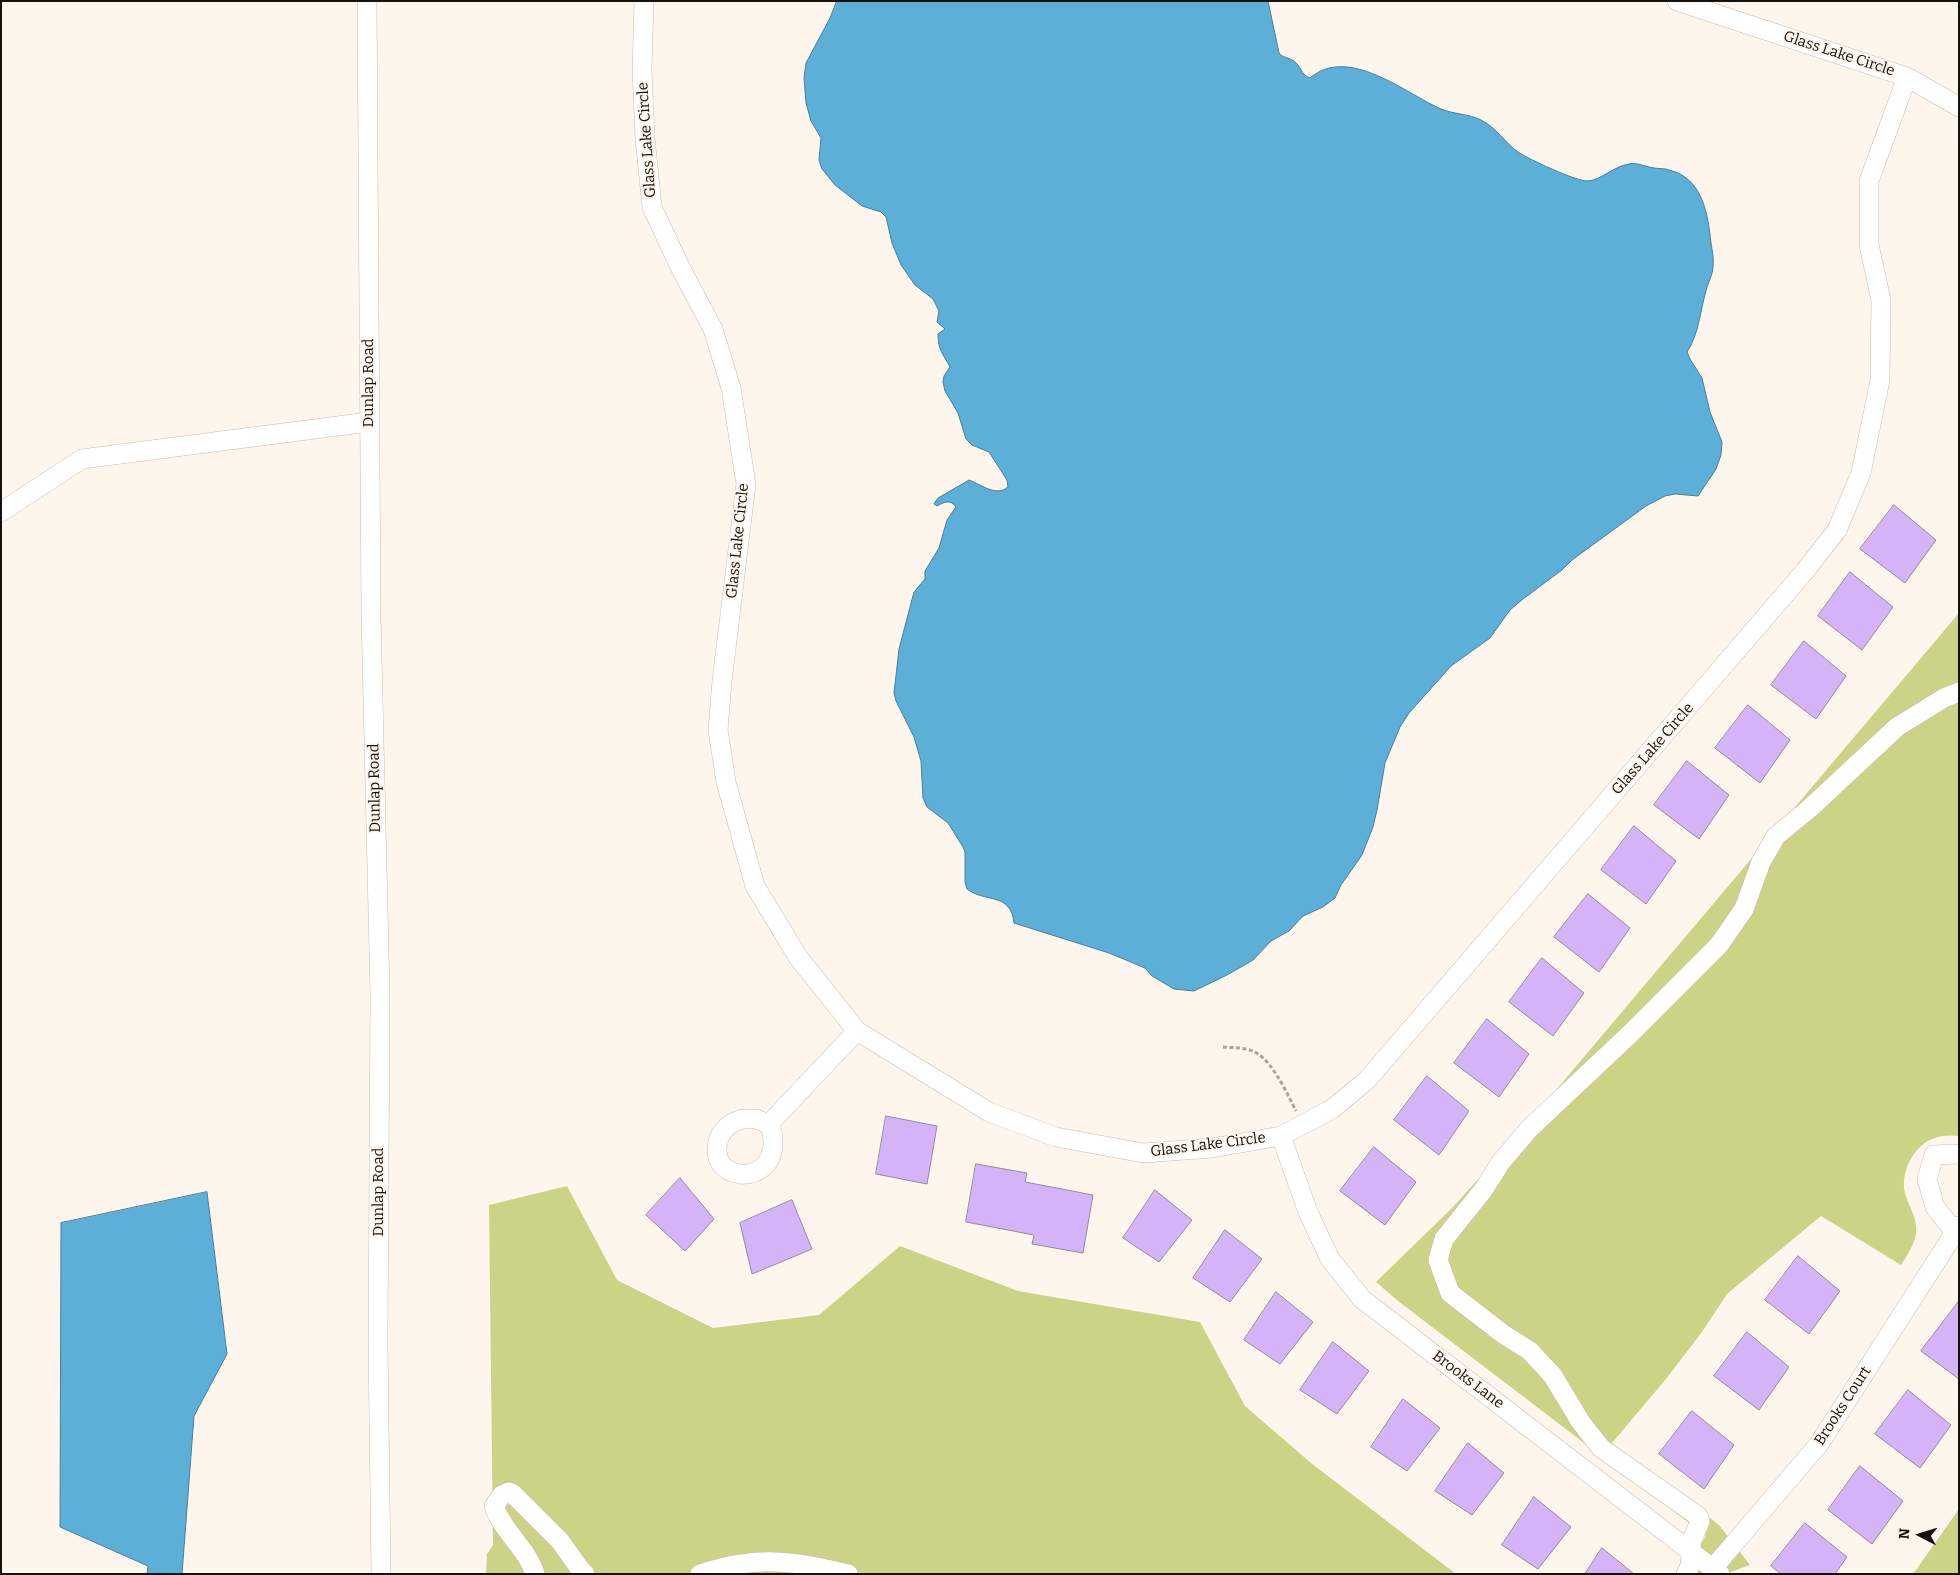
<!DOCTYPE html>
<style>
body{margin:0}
#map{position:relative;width:1960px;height:1575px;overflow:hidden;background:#fef5ed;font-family:Bitter,serif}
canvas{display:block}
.frame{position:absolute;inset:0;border:2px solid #16110d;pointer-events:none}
.north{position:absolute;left:1895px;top:1510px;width:50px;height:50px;-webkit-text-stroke:4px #fef5ed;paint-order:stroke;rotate:275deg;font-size:14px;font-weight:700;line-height:20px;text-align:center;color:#16110d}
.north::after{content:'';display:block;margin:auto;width:18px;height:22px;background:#16110d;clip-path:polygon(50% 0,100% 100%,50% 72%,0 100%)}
</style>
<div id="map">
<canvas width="1960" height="1575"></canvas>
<div class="frame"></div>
<div class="north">N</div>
</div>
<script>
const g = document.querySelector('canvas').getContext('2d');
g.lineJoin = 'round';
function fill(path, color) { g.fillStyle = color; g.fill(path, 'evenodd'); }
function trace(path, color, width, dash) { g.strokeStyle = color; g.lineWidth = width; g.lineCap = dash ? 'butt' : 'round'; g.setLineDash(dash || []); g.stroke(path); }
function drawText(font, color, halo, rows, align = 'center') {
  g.font = font + ' Bitter,serif'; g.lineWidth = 4; g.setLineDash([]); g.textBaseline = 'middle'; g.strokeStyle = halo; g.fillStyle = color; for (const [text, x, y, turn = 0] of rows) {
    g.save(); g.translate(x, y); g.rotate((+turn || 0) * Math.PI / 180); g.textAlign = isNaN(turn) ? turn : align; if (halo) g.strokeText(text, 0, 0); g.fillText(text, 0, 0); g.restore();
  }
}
fill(new Path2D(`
 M1959 613V1136C1950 1135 1941 1135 1932 1139 1913 1147 1900 1173 1905 1193 1909 1208 1918 1218 1916 1234 1914 1245 1907 1256 1901 1265L1821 1216 1727 1294 1702 1332 1666 1379 1612 1443 1719 1525 1750 1565 1725 1574H1681L1706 1536 1398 1301 1376 1282 1452 1208 1512 1142Z
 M567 1186 617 1280 713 1328 819 1315 900 1246 1018 1291 1200 1322 1245 1406 1311 1463 1456 1574H486L487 1554 493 1545 489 1205Z
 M1959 1509V1574H1912L1916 1570Z`), '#cdd386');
const water = new Path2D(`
 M837 1H1268L1279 53C1283 58 1288 57 1294 61 1301 66 1301 75 1310 78 1348 45 1405 93 1441 109 1453 114 1469 114 1481 120 1497 128 1505 143 1518 152 1528 159 1576 181 1587 181 1600 181 1614 166 1629 164 1637 162 1646 167 1654 168 1659 169 1665 168 1669 170 1703 178 1708 215 1711 243 1712 250 1714 258 1713 266 1713 275 1708 282 1706 291 1700 311 1699 334 1687 352L1690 359 1702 378 1710 412 1722 442 1721 455 1716 469 1698 496 1675 494 1665 496 1646 506 1572 560 1562 570 1523 599 1510 610 1490 638 1451 666 1409 713 1400 727 1385 763 1377 810 1373 827 1362 855 1341 885 1335 898 1323 907 1303 916 1289 931 1271 941 1253 960 1227 975 1194 991 1174 989 1152 976 1145 968 1109 953 1014 923C1011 892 985 903 967 889L965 882V852L963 847 948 823 927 807 923 798 921 761 914 737 896 701 894 693 899 649 914 592 925 579V571L939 548 947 520 956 507C951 499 944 502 937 506L934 504 938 498 969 480C982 485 996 497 1008 487L1007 480 989 452 972 445 966 439 958 413 945 391 943 382 944 376 950 367C943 354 938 350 938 334L945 329 937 322 939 311 933 299 915 285 901 265 892 243 886 217 881 212 862 206 835 185 822 169 819 160 821 138 811 121 806 103 804 78 806 63 830 18Z
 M207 1192 227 1354 194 1416 182 1574H147L148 1566 60 1527 61 1223Z`);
fill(water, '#5cafd7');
trace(water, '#47809a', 1);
const building = new Path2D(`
 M1894 505 1936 540 1905 583 1860 549Z
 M1850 572 1893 607 1862 650 1818 616Z
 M1804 641 1846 676 1816 719 1771 685Z
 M1748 705 1790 740 1760 783 1715 748Z
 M1687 761 1729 795 1699 839 1654 805Z
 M1634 826 1676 861 1646 904 1601 870Z
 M1588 894 1630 928 1599 972 1554 937Z
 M1542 958 1584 993 1553 1036 1509 1002Z
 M1487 1019 1529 1054 1499 1097 1454 1063Z
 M1427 1076 1469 1111 1439 1155 1394 1120Z
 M886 1116 937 1126 927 1184 876 1174Z
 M1374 1147 1416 1182 1385 1225 1340 1191Z
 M976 1164 1027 1173 1025 1182 1093 1195 1083 1253 1032 1244 1034 1235 966 1222Z
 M680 1178 714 1219 685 1251 646 1215Z
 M1155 1190 1192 1220 1159 1262 1123 1238Z
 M792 1200 812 1249 752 1274 740 1223Z
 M1225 1230 1262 1259 1230 1302 1193 1278Z
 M1798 1256 1840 1291 1809 1334 1765 1300Z
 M1276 1292 1313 1322 1280 1364 1244 1340Z
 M1959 1301V1379L1921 1351Z
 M1747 1332 1789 1367 1759 1410 1714 1376Z
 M1333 1342 1369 1371 1337 1414 1300 1390Z
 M1908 1390 1951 1425 1920 1468 1875 1434Z
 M1403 1399 1440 1428 1407 1471 1371 1447Z
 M1692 1411 1734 1445 1704 1489 1659 1454Z
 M1468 1443 1504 1473 1472 1515 1435 1491Z
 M1860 1466 1903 1501 1872 1544 1828 1510Z
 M1534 1497 1571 1527 1538 1569 1502 1545Z
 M1805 1523 1847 1557 1835 1574H1781L1771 1566Z
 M1602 1548 1634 1574H1585Z`);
fill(building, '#d5b3f7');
trace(building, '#928b9a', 1);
const minor = new Path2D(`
 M367 1 371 615 380 994 378 1344 381 1574
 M644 1 642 70 645 138 652 207 681 269 713 329 731 388 746 484 722 681 718 730 726 782 755 886 798 957 857 1031 989 1112 1056 1137 1143 1153 1212 1148 1281 1136 1332 1109 1367 1080 1805 571 1837 530 1861 473 1880 380 1881 300 1869 245V181L1907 77 1677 1
 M1907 77 1959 107
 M1 512 82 459 369 422
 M742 1119H756L769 1124C773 1132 773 1138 773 1146 769 1188 708 1180 718 1142 721 1129 730 1123 742 1119Z
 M769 1124 857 1031
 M1281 1136 1308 1212 1330 1259 1362 1299 1720 1574
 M1954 1231 1935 1207 1927 1179 1934 1155 1959 1154
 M1714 1567 1819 1444 1959 1226
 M535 1574C527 1548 502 1531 494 1506L502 1495 509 1492 513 1494 560 1541 580 1569 585 1574
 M700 1574C713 1570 727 1566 741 1564 777 1558 812 1565 848 1574
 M1686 1574C1694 1563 1689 1553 1692 1541 1693 1535 1698 1528 1700 1521L1698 1516 1601 1448 1580 1421 1553 1376 1530 1351 1503 1334 1450 1293 1438 1260 1444 1239 1484 1189 1501 1162 1529 1129 1631 1033 1719 945 1744 909 1761 862 1776 836 1809 809 1897 727 1944 698 1959 692`);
trace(minor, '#c9bbaf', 20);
trace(new Path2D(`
 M1223 1047C1235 1048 1248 1047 1258 1054 1273 1063 1288 1095 1296 1111`), '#aca59e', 3, [4, 2.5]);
trace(minor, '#fff', 19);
drawText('15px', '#16110d', '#fef5ed', [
 ["Glass Lake Circle",1839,54,18],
 ["Glass Lake Circle",647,140,-94],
 ["Dunlap Road",369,383,-90],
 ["Glass Lake Circle",738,541,-84],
 ["Glass Lake Circle",1653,749,-49],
 ["Dunlap Road",375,788,-91],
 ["Glass Lake Circle",1208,1145,-7],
 ["Dunlap Road",379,1192,-90],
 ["Brooks Lane",1468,1380,37],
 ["Brooks Court",1843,1406,-57]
]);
</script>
